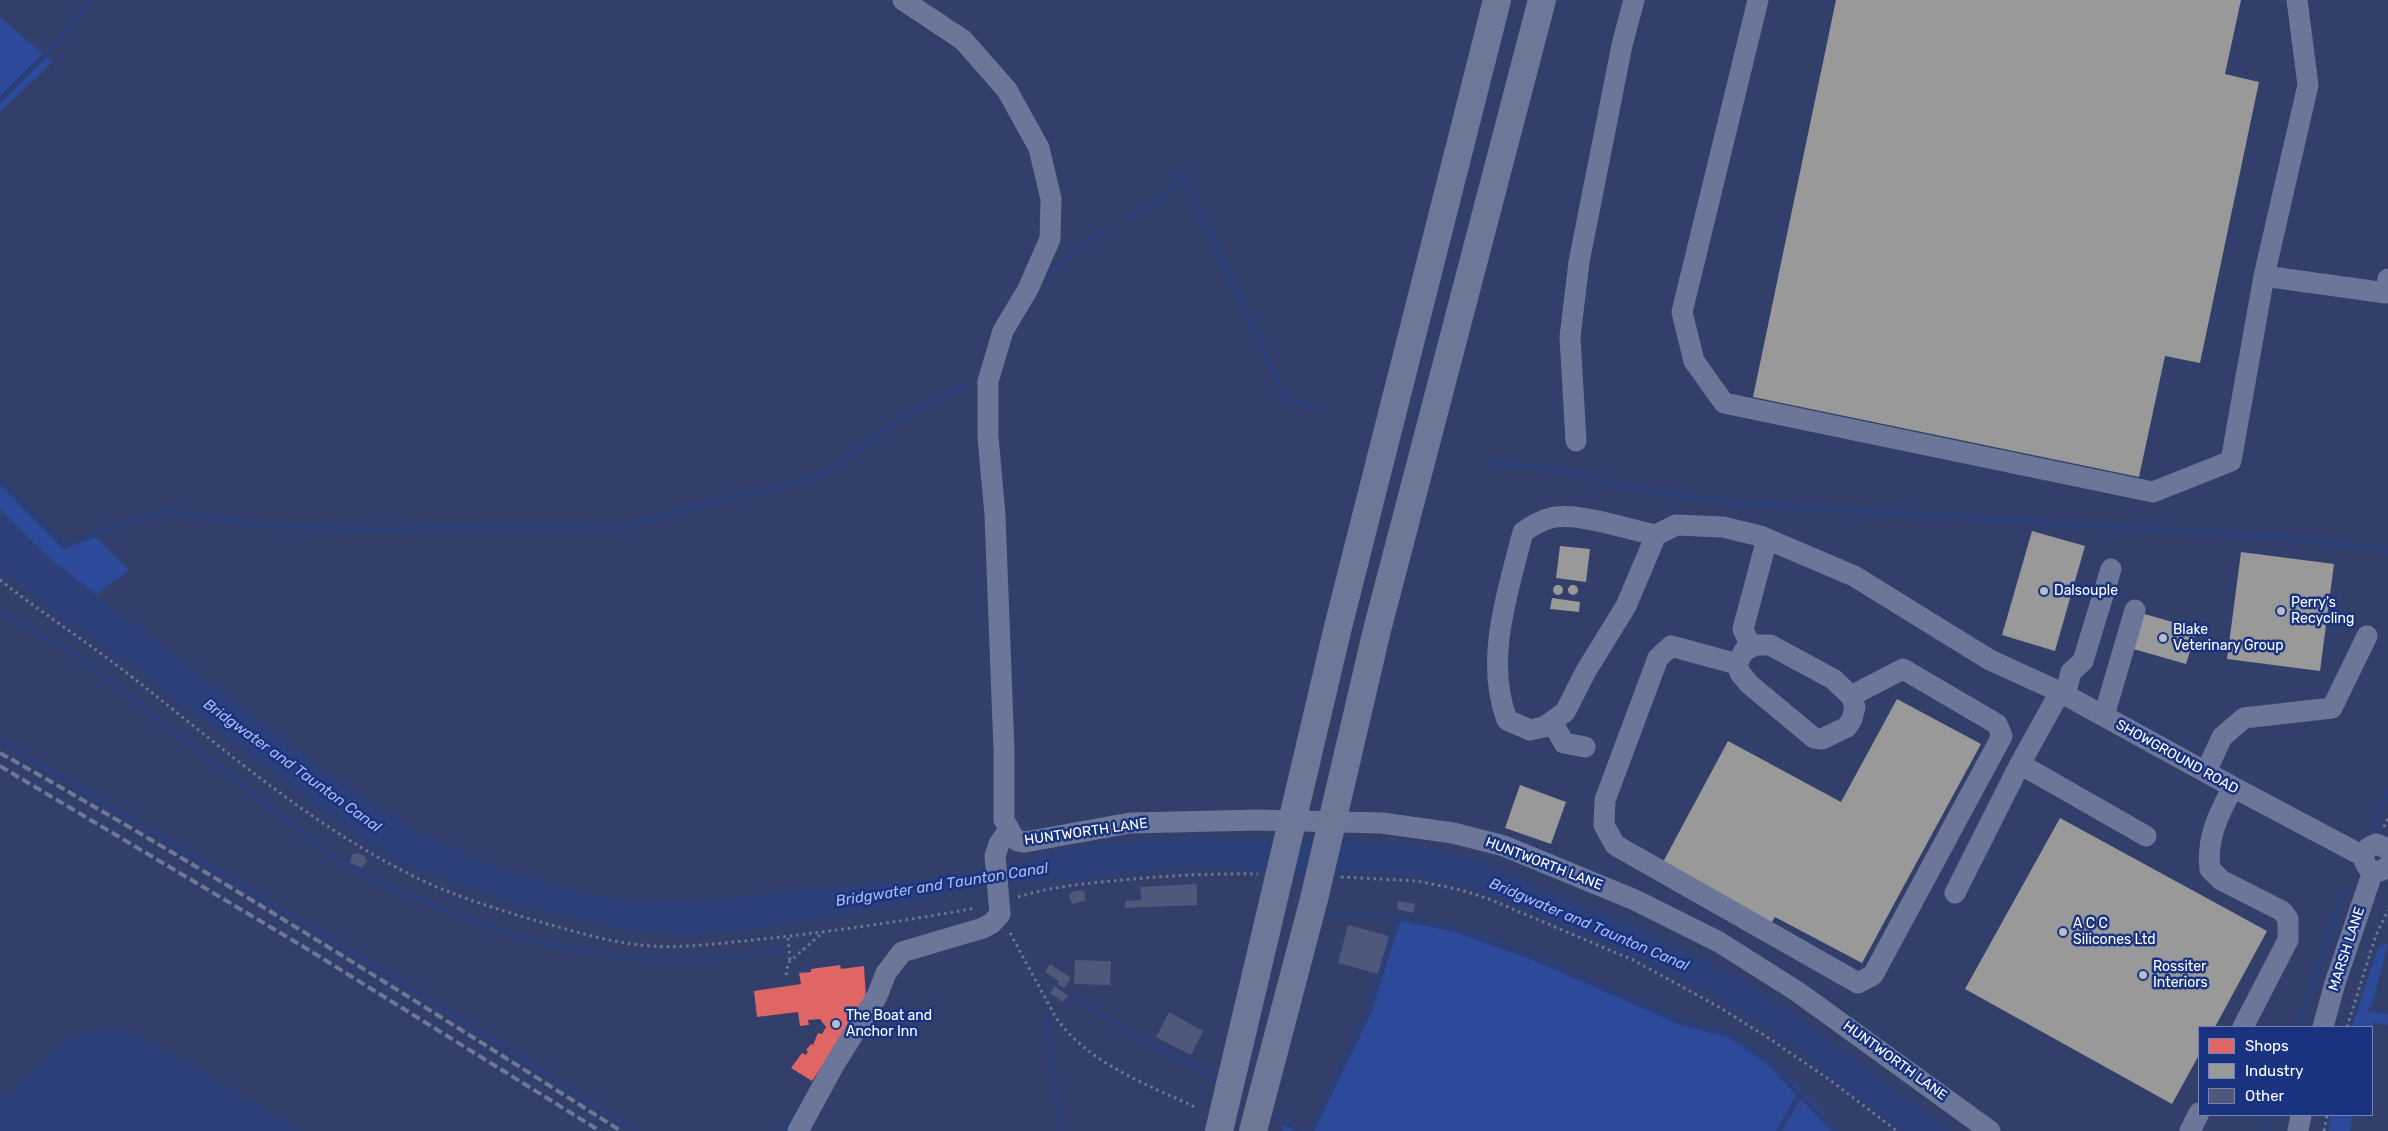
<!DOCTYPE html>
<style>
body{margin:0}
#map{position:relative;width:2388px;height:1131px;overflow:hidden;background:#313f6a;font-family:Rubik,sans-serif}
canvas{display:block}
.legend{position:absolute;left:2198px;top:1026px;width:175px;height:90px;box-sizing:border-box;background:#1a3381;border:1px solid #7685b3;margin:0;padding:6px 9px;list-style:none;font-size:15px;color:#fff}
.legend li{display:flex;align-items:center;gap:10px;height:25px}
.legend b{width:25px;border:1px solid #7685b3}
</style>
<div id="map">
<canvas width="2388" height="1131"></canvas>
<ul class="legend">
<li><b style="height:14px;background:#e06666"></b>Shops</li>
<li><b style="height:14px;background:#999"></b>Industry</li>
<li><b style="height:14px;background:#4d587b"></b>Other</li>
</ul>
</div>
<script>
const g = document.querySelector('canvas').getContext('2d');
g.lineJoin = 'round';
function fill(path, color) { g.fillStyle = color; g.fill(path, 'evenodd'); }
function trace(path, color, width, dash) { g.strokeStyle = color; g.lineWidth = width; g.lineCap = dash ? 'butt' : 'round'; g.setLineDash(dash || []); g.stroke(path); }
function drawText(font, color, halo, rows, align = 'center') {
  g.font = font + ' Rubik,sans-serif'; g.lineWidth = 5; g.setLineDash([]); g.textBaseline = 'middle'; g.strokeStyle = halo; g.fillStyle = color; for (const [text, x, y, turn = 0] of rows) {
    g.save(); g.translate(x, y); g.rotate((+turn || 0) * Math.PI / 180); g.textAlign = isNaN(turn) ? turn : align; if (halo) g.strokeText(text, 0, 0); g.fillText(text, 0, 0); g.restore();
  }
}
fill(new Path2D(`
 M0 17 53 62 0 112Z
 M0 481 64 546 94 535 129 570 96 595 49 558 0 510Z
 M1402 916 1453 926 1492 939 1566 968 1598 985 1681 1019 1731 1033 1761 1053 1796 1084 1839 1131H1314L1371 1013Z
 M2388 944 2371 1009 2388 1012V1025L2373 1023 2372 1032V1027H2352L2378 948 2381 945Z
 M2331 1115H2353L2350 1131H2329Z
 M1285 1118 1304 1131H1282Z`), '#2d4999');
fill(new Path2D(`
 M0 510 49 558 316 764 407 826 491 865 586 894 636 901 739 898 802 889 952 877 970 872 1014 867 1026 859 1046 852 1100 843 1197 838 1360 841 1430 847 1495 867 1556 894 1631 923 1735 976 1799 1018 1950 1131H1903L1865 1104 1768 1028 1711 994 1602 941 1490 894 1454 883 1420 877 1386 874 1247 871 1188 866 1084 879 991 883 934 896C920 909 901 897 880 909L758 929 700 934 654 933 596 924 517 905 400 863 355 836 128 663 31 596 0 569Z
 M109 1026 130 1031 184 1059 300 1131H0V1094L8 1093 62 1042 85 1032Z`), '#2c3f78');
fill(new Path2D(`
 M840 965 841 969 864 966 866 999 812 1081 791 1068 802 1053 806 1055 808 1051 806 1050 811 1044 813 1045 818 1033 822 1034 826 1027 820 1019 808 1020 809 1025 800 1026 798 1012 757 1017 754 991 801 984 799 973 811 972V969Z`), '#e06666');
fill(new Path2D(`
 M1836 0H2241L2225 74 2259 82 2200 363 2165 356 2139 477 1753 397Z
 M2032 531 2085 546 2055 651 2002 635Z
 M1560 546 1590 549 1586 582 1556 578Z
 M2241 552 2334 564 2320 671 2227 659Z
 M1568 590a5 5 0 1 1 10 0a5 5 0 1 1-10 0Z
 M1553 590a5 5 0 1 1 10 0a5 5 0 1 1-10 0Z
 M1552 598 1580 602 1579 612 1550 609Z
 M2141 613 2197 629 2186 664 2130 648Z
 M1897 699 1981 744 1862 963 1775 917 1766 932 1663 862 1728 741 1841 802Z
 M1520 785 1566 802 1551 844 1505 828Z
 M2060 818 2267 931 2215 1027H2199V1055L2172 1104 1965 989Z`), '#999');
trace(new Path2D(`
 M0 100 54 46 91 0
 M1128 217C1155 205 1166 198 1182 173L1286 399 1320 411
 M1043 279 1082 244 1108 228
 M1491 463 1560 470 1625 487 1731 503 2267 536 2388 550
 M0 481 64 546 136 519 168 511 255 525 383 530 432 527 624 528 700 505 820 476 899 420 967 385
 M0 613 71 651 336 859 384 885 443 909 520 938 563 947 650 960H704L779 950
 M0 741C91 793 180 848 270 902 393 977 515 1052 635 1131
 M2372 830 2388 790
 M1331 916 1398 918 1451 928 1535 958 1683 1023 1731 1035 1771 1064 1835 1131
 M1074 997 1147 1044 1197 1068 1222 1084
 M2371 1009 2388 1012
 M1047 1017 1060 1131
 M2298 1027 2344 890
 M1267 1111 1299 1131
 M785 1131 793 1119
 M1311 1131 1368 1010 1398 918
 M1779 1131 1800 1094
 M2264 1131 2274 1115`), '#2c3f78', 5.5);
fill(new Path2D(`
 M358 853 364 856 367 861 362 868 350 863 352 855Z
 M1197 884V905L1125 908V901L1141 900 1140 887Z
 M1081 890 1085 892V901L1072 904 1069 896 1072 892Z
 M1398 901 1415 904 1413 913 1397 909Z
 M1348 925 1389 936 1378 974 1338 963Z
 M1075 960 1111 961 1110 985 1074 984Z
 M1050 964 1071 978 1064 988 1057 984 1059 981 1045 972Z
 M1055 986 1068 996 1063 1002 1050 993Z
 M1169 1012 1203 1031 1191 1055 1156 1037Z`), '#4d587b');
trace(new Path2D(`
 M0 580C43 614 89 643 132 677 220 746 307 822 407 873 452 896 502 911 551 925 584 934 617 944 652 946 683 948 713 944 744 941 822 933 899 922 976 908
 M2384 827 2388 818
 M1341 877 1417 881 1461 890 1489 899 1633 960 1719 1007 1767 1037 1830 1080 1897 1131
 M1018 897C1050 887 1080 884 1112 881 1161 876 1209 873 1258 874
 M1010 933 1055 1016C1086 1063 1149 1085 1197 1108
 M788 938 790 961
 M786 975 788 963 821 934
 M2347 1027 2376 935 2388 910
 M2324 1131 2327 1115`), '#6c7698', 3, [2.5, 4]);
trace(new Path2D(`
 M903 0 963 40 1007 90 1039 148 1051 199 1050 239 1028 289 1003 331 988 381V437L995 515 1004 750V820L1014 838 1018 841 1025 842 1130 823 1259 820 1382 823 1453 833 1504 846 1635 900 1719 942 1798 992 1990 1131
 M1758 0 1682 312 1694 361 1724 403 2153 492 2231 461 2264 276 2308 85 2297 0
 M2264 276 2386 293 2388 279
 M1576 441 1570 337 1579 262 1622 45 1634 0
 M1656 535C1630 530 1575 511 1551 518 1541 520 1532 526 1523 532 1508 592 1484 659 1507 720L1530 730 1544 727 1565 712 1586 671 1626 606 1656 535 1676 525 1723 527 1760 536 1854 576 1990 660 2060 692 2233 787 2363 856
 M1755 645H1770L1833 679 1851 696 1855 707 1852 719 1847 727 1822 739 1814 738 1749 684 1740 673 1737 664 1744 651Z
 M1751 647 1743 629 1767 539
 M1737 664 1671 646 1658 658 1605 800 1604 825 1615 845 1858 983 1873 975 2002 736 1997 724 1903 669 1851 696
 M2060 692 2020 764 2146 836
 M2065 695 2071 672 2083 661 2111 569
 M2104 716 2135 610
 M1552 722 1564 743 1585 747
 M2206 772 2222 737 2244 718 2332 708 2367 636
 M2233 787C2219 813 2206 839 2210 869L2221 880 2282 911 2288 919V940L2243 1027
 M2388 849 2376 844C2351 851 2370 884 2388 866
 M1955 893 2020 764
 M2323 1027 2335 983 2373 871
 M798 1131 834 1065 877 996 886 973 902 952 983 928 992 923 1000 914 995 856 999 844 1008 831
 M2190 1131 2199 1113
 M2298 1131 2301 1115`), '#6c7698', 21);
trace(new Path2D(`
 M1219 1131 1338 627 1497 0
 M1253 1131 1314 899 1377 630 1542 0`), '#6d7898', 28);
trace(new Path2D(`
 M0 753C211 871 416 1001 621 1131
 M0 766 304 947 600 1131`), '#6d7898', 4, [9, 4]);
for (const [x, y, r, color] of [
 [2044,591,5,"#b7bccb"],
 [2281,611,5,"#b7bccb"],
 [2163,638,5,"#b7bccb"],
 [2063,932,5,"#b7bccb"],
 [2143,975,5,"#b7bccb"],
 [836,1024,5,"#b7bccb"]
]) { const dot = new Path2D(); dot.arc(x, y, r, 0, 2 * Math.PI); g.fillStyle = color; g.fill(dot); trace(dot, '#1a3381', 2); }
drawText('14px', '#fff', '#1a3381', [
 ["Dalsouple",2054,591],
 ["Perry's",2291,603],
 ["Recycling",2291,619],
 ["Blake",2173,630],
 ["Veterinary Group",2173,646],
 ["A C C",2073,924],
 ["Silicones Ltd",2073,940],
 ["Rossiter",2153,967],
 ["Interiors",2153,983],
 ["The Boat and",846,1016],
 ["Anchor Inn",846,1032]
], 'left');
drawText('14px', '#fff', '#1a3381', [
 ["SHOWGROUND ROAD",2177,757,29],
 ["HUNTWORTH LANE",1086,832,-8],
 ["HUNTWORTH LANE",1544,864,21],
 ["MARSH LANE",2347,949,-72],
 ["HUNTWORTH LANE",1895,1061,36]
]);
drawText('italic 15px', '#a8bcf2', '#1a3381', [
 ["Bridgwater and Taunton Canal",292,766,36],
 ["Bridgwater and Taunton Canal",942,885,-9],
 ["Bridgwater and Taunton Canal",1589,925,23]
]);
</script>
